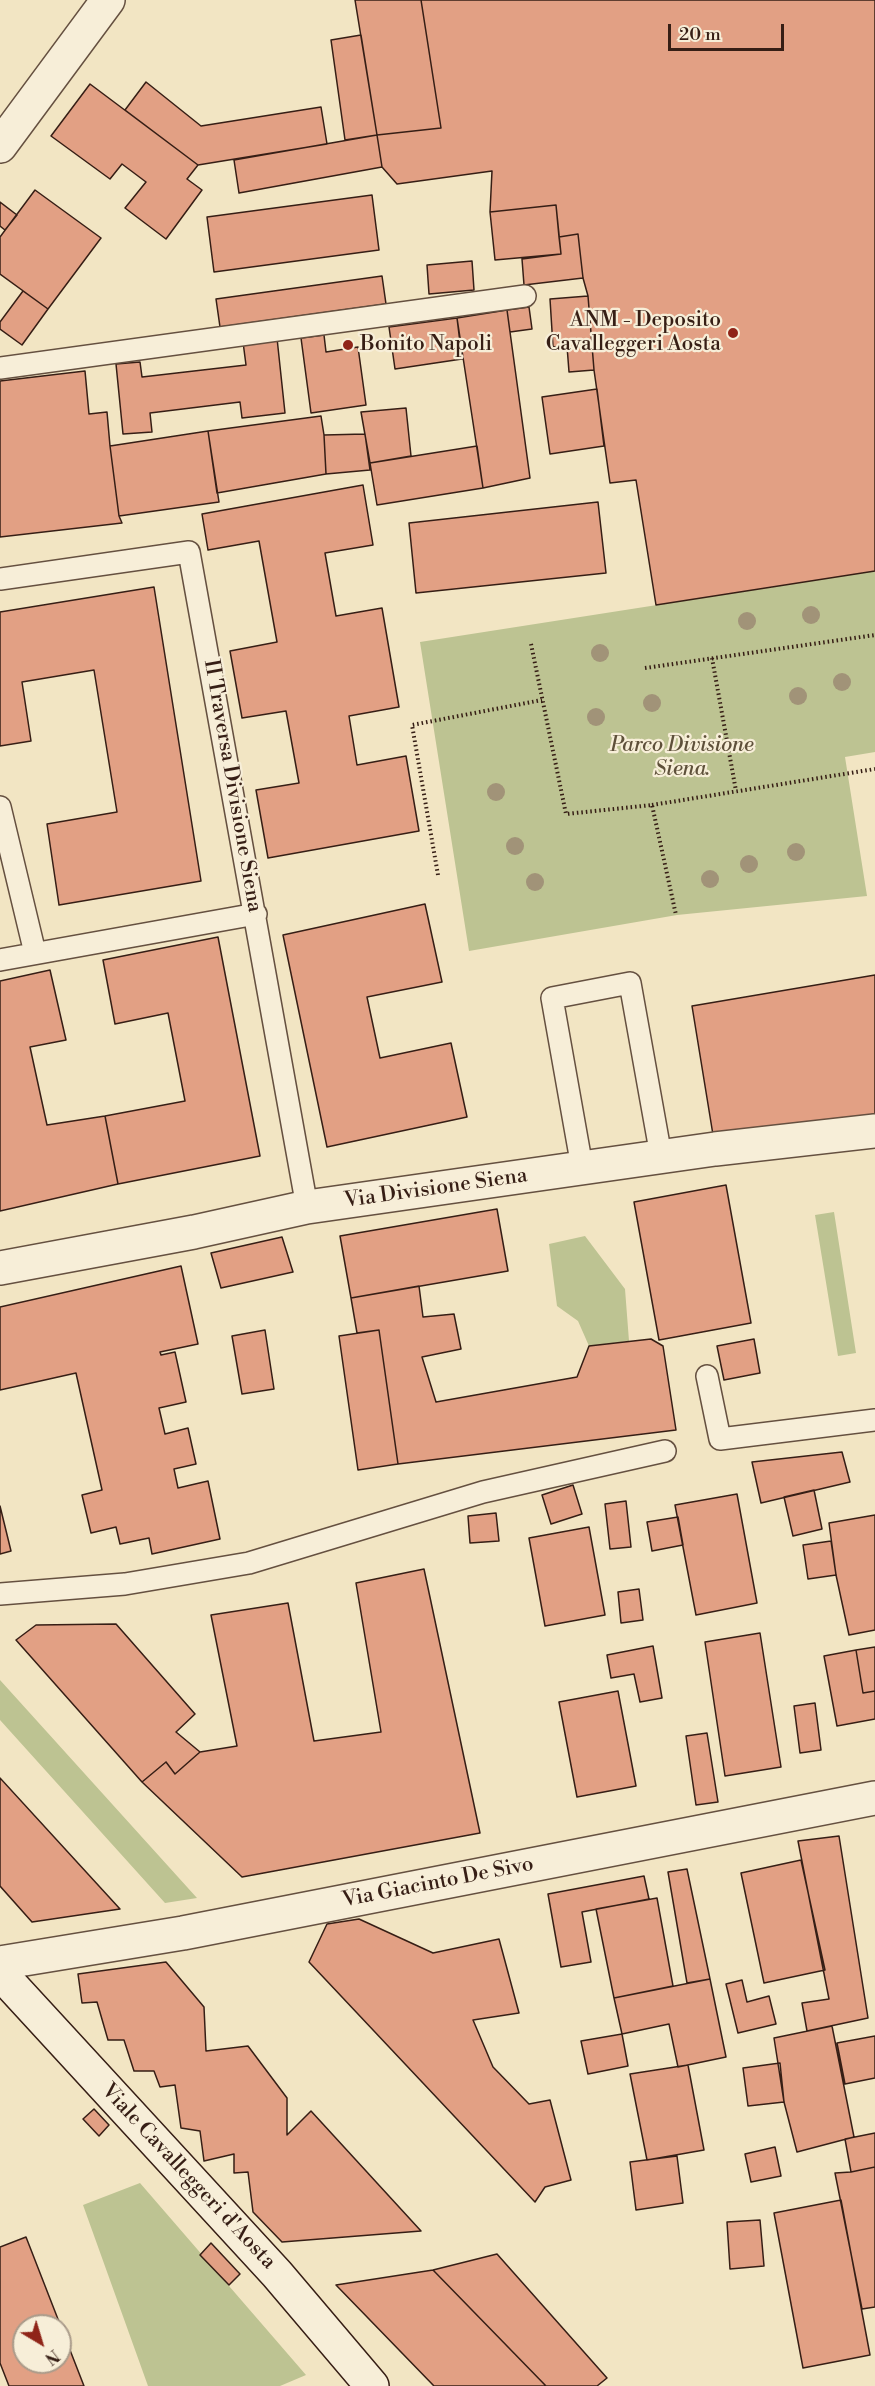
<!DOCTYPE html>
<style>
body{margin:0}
#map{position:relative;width:875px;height:2386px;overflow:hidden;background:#f2e5c3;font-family:"Libre Bodoni",serif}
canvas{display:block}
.north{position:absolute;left:12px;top:2314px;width:60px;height:60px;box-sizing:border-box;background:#f7eed8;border:2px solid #aa9b8a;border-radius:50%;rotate:142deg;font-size:16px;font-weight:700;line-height:24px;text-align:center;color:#361e15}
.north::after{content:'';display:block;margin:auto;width:21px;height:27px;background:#8f2418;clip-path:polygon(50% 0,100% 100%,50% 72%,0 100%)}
.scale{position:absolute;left:668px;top:24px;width:116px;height:27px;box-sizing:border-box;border:3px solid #361e15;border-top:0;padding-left:8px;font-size:18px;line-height:21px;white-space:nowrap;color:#361e15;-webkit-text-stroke:4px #f7eed8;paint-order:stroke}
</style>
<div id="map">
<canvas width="875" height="2386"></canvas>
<div class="north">N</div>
<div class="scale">20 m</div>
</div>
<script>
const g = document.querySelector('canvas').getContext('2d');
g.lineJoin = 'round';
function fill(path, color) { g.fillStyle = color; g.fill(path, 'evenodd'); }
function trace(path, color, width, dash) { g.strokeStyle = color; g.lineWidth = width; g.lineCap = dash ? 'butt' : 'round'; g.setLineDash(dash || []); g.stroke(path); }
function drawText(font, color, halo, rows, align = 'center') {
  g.font = font + ' "Libre Bodoni",serif'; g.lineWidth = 4.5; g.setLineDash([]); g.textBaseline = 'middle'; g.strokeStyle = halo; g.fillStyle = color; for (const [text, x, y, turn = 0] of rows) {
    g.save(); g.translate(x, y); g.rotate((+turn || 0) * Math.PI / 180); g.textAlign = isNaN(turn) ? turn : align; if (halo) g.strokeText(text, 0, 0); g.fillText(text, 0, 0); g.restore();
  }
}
fill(new Path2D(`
 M875 571V752L845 757 867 896 677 915 469 951 420 642Z
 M834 1212 856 1353 838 1356 815 1215Z
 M585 1236 625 1289 629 1341 589 1346 578 1321 557 1306 549 1244Z
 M0 1680 197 1898 165 1903 0 1720Z
 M140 2183 306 2375 280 2386H148L83 2205Z`), '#bdc392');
const building = new Path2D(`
 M355 0H421L441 128 377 135Z
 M421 0H875V571L656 605 636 480 610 483 594 370 588 296 583 278 578 234 559 237 556 205 490 212 492 171 397 184 382 167 377 135 441 128Z
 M361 35 377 135 345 140 331 40Z
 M146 82 201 126 321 107 327 144 198 165 125 110Z
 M90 84 198 165 187 179 202 190 166 239 125 208 146 182 122 164 110 179 51 136Z
 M377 135 382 167 239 193 234 160Z
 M35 190 101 238 48 309 0 274V237Z
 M372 195 379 250 214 272 207 217Z
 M0 202 17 215 5 230 0 226Z
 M556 205 561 254 495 260 490 212Z
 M578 234 583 278 524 285 522 259 561 254 559 237Z
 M472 261 474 290 429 294 427 265Z
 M382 276 386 304 220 327 216 299Z
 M23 291 48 309 22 345 0 329V322Z
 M588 296 594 370 569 372 567 346 553 347 550 299Z
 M529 307 532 329 510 332 507 310Z
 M507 310 530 478 483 488 457 318Z
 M457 318 462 359 395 369 389 327Z
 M324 335 326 352 358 347 366 405 311 413 301 338Z
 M277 338 285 413 242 418 240 402 150 413 152 432 123 434 116 364 140 362 142 377 246 365 243 342Z
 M85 371 89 414 107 412 110 446 119 516 122 523 0 537V381Z
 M597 389 604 446 550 454 542 397Z
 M406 408 411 456 370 463 361 412Z
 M321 416 324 435 326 474 217 493 208 431Z
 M208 431 219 502 119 516 110 446Z
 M365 434 370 470 326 474 324 435Z
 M477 446 483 488 377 505 370 463Z
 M363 485 373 545 325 553 336 616 382 608 399 707 349 716 357 765 406 756 419 831 268 858 256 790 299 783 286 711 242 718 230 651 277 642 259 541 208 550 202 514Z
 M598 502 606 573 416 593 409 523Z
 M154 587 201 881 59 905 47 824 117 812 94 670 22 682 31 741 0 746V612Z
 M425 904 442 982 367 997 380 1058 451 1043 467 1117 327 1147 283 935Z
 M218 937 260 1156 118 1184 105 1116 185 1101 168 1013 115 1024 103 960Z
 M50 970 66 1040 30 1047 47 1125 105 1116 118 1184 0 1211V981Z
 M875 975V1114L714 1141 692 1006Z
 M726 1185 751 1323 659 1340 634 1202Z
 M497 1209 508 1271 351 1298 340 1236Z
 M282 1237 293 1272 221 1288 211 1253Z
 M181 1266 198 1344 160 1352 161 1355 175 1352 186 1402 159 1408 165 1434 188 1428 196 1464 174 1469 178 1488 208 1481 220 1539 152 1554 149 1538 120 1544 116 1527 91 1533 82 1495 102 1490 76 1373 0 1390V1307Z
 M419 1286 423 1317 454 1314 461 1349 422 1357 436 1402 577 1377 589 1346 651 1339 663 1346 676 1430 398 1464 379 1330 357 1333 351 1298Z
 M265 1330 274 1389 242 1394 232 1336Z
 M379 1330 398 1464 358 1470 339 1336Z
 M754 1339 760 1373 724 1380 717 1346Z
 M842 1452 850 1482 761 1503 752 1462Z
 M573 1485 582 1514 551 1524 542 1495Z
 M814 1490 822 1529 793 1536 784 1497Z
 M737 1494 757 1603 696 1615 675 1505Z
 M626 1501 631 1547 610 1549 605 1504Z
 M0 1506 11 1551 0 1554Z
 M496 1513 499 1541 470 1543 468 1516Z
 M875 1515V1630L849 1635 836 1575 829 1523Z
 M678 1517 683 1545 652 1551 647 1522Z
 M589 1527 605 1615 545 1626 529 1538Z
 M831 1541 836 1575 808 1579 803 1545Z
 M424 1569 480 1833 242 1877 142 1782 166 1762 175 1774 200 1752 237 1746 211 1615 288 1603 314 1741 381 1732 356 1583Z
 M639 1589 643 1620 621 1623 618 1592Z
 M116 1624 195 1714 176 1732 200 1752 175 1774 166 1762 142 1782 16 1640 36 1625Z
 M760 1633 781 1767 725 1776 705 1642Z
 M653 1646 662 1698 640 1702 634 1674 611 1678 607 1655Z
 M875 1647V1691L863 1693 856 1650Z
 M856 1650 863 1693 875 1691V1719L837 1726 824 1656Z
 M618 1691 636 1786 577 1797 559 1702Z
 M815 1703 821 1750 800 1753 794 1706Z
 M707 1733 718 1802 696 1805 686 1736Z
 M0 1778 120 1909 32 1922 0 1886Z
 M839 1836 868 2018 807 2031 802 2003 829 1999 798 1841Z
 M801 1860 825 1970 764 1983 741 1873Z
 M687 1869 710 1979 687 1983 668 1872Z
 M644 1876 649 1899 582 1912 591 1962 561 1967 548 1894Z
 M657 1898 673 1986 614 1998 596 1909Z
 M359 1919 433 1953 499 1939 519 2013 473 2020 493 2067 529 2104 550 2100 571 2180 545 2187 535 2202 309 1962 327 1924Z
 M166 1962 204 2007 206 2051 248 2046 287 2098V2135L311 2111 421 2231 282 2242 253 2212 248 2172 234 2173V2154L204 2161 200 2131 181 2128 175 2085 160 2087 154 2071H134L124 2040H108L97 2002 82 2003 78 1974Z
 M710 1979 726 2057 678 2067 669 2024 622 2034 614 1998Z
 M742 1980 747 2002 769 1996 776 2024 738 2033 726 1984Z
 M832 2026 854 2137 797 2152 784 2102 774 2038Z
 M622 2034 628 2066 588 2074 581 2041Z
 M875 2036V2078L845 2084 837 2043Z
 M780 2063 784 2102 748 2106 743 2068Z
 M688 2065 704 2150 647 2160 630 2074Z
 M94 2109 109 2125 99 2136 83 2119Z
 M875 2133V2167L851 2172 845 2139Z
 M775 2147 781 2176 751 2182 745 2154Z
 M677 2156 683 2203 636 2210 630 2162Z
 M875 2167V2307L862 2309 835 2173 851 2172Z
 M841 2200 870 2355 803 2368 774 2213Z
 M760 2220 764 2266 730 2269 727 2222Z
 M26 2237 84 2386H9L0 2363V2247ZM24 2326H60V2362H24Z
 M211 2243 240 2274 229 2285 200 2255Z
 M497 2254 607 2378 597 2386H546L433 2270Z
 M433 2270 546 2386H434L336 2285Z`);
fill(building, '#e2a084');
trace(building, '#361e15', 1.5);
const lane = new Path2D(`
 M0 368 525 296
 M0 579 189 552 307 1207
 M0 807 35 953
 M0 960 256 914
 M582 1167 552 998 630 983 661 1156
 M707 1376 720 1439 875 1420
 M0 1594 125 1584 249 1563 483 1492 665 1451`);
const street = new Path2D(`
 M0 146 108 0
 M0 1268 194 1232 307 1207 715 1149 875 1131
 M0 1963 183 1933 875 1798`);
const secondary = new Path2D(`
 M0 1973 277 2274 372 2386`);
trace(lane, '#655040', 24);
trace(street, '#655040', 36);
trace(secondary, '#361e15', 36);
trace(new Path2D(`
 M531 644 566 814 652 805 676 915
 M712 658 736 791
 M645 668 875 635
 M652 805 875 769
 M438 875 412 725 542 700`), '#361e15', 4, [1.5, 3]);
trace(lane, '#f7eed8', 21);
trace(street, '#f7eed8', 33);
trace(secondary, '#f7eed8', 33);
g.fillStyle = '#a19378';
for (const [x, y] of [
 [811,615],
 [747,621],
 [600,653],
 [842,682],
 [798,696],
 [652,703],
 [596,717],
 [496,792],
 [515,846],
 [796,852],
 [749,864],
 [710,879],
 [535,882]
]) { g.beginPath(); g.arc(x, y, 9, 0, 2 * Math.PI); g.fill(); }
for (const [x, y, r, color] of [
 [733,333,6,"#8f2418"],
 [348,345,6,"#8f2418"]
]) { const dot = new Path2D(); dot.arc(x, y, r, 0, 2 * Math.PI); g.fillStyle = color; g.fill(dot); trace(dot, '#f7eed8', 2); }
drawText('21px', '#361e15', '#f7eed8', [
 ["ANM - Deposito",721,321],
 ["Cavalleggeri Aosta",721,345],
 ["Bonito Napoli",360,345,"left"]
], 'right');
drawText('italic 21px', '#5e503a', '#f7eed8', [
 ["Parco Divisione",682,746],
 ["Siena.",682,770]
]);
drawText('21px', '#361e15', '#f7eed8', [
 ["II Traversa Divisione Siena",232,786,80],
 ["Via Divisione Siena",436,1189,-8],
 ["Via Giacinto De Sivo",438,1883,-11],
 ["Viale Cavalleggeri d'Aosta",188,2177,47]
]);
</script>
